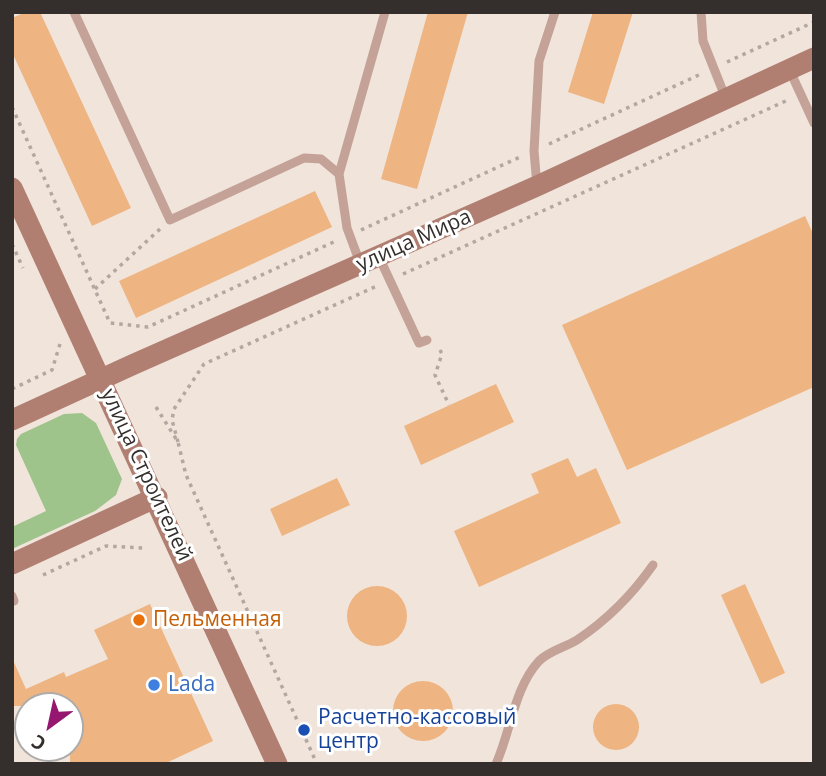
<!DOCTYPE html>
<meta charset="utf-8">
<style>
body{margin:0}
#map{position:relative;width:826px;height:776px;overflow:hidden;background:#f0e4db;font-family:"Open Sans",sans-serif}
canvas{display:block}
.frame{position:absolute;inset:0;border:14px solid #342f2c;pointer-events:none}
.north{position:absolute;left:14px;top:692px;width:70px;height:70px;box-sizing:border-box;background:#fff;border:2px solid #aeacab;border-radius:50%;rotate:213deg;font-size:19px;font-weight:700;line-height:28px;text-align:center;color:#342f2c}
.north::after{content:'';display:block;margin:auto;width:24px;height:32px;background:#961770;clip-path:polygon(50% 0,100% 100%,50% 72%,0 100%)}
</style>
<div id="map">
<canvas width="826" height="776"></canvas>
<div class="frame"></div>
<div class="north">С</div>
</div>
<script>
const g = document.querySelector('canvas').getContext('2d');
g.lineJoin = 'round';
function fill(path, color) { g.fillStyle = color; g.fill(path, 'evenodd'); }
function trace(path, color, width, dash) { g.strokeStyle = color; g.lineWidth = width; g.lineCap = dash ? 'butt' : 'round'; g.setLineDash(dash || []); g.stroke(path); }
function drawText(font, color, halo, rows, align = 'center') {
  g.font = font + ' "Open Sans",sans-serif'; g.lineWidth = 6; g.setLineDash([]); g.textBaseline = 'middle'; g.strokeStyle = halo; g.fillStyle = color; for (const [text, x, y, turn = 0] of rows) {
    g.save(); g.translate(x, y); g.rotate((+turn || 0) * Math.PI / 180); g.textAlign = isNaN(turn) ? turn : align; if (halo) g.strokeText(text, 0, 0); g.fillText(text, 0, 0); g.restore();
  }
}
fill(new Path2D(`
 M82 413 96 423 122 479 116 495 95 511 12 549V527L46 511 16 445 17 439 21 434 64 414Z`), '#9fc48b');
fill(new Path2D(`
 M26 12H40L131 208 92 226 12 52V18Z
 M428 12H468L417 189 381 179Z
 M593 12H633L604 104 568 92Z
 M315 191 332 227 136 318 119 281Z
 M805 216 814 236V387L627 470 562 325Z
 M496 384 514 422 421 465 404 426Z
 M568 458 577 477 596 468 621 523 479 587 454 531 539 493 531 474Z
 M337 478 350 505 282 536 270 509Z
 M745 584 785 673 761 684 721 595Z
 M347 616a30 30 0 1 1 60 0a30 30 0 1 1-60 0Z
 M150 604 213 741 164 764H70V706H12V658L26 689 64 672 66 677 108 659 94 630Z
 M393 711a30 30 0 1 1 60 0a30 30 0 1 1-60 0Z
 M593 727a23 23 0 1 1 46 0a23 23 0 1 1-46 0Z`), '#eeb481');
trace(new Path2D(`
 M727 62 814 22
 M12 107 110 323 148 327 338 240
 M549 144 701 74
 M361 230 520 157
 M12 244 23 268
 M403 274 788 100
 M95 289 160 229
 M440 350 442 354 435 375 449 405
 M12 389 52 370 60 344
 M156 407 178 442 186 475 317 764
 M178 442 172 420 174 409 204 364 377 286
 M43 575 106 546 143 548`), '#b2a8a1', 3.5, [3.5, 5]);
trace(new Path2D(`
 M74 12 170 220 304 158 321 159 339 174 347 228 360 263
 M701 12 703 41 726 99
 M790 71 814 123
 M339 174 385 12
 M537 186 534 151 539 61 555 12
 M379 257 419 343 427 340
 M12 596 14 601
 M496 764C511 731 514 688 539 661 549 651 566 647 577 640 607 620 632 595 653 565`), '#c4a298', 9);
trace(new Path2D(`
 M12 188 277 764
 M12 420 132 365 537 186 814 58
 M12 564 157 497`), '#b17f72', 21);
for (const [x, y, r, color] of [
 [139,620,7,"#e8710a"],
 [154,685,7,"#3f7fe0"],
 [304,730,7,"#1a4fb4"]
]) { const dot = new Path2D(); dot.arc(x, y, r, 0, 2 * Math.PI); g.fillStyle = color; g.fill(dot); trace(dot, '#fff', 2.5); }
drawText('21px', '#342f2c', '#fff', [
 ["улица Мира",414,241,-24],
 ["улица Строителей",146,475,65]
]);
drawText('21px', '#c56008', '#fff', [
 ["Пельменная",153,620]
], 'left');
drawText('21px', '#366cbe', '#fff', [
 ["Lada",168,685]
], 'left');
drawText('21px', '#164399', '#fff', [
 ["Расчетно-кассовый",318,718],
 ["центр",318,742]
], 'left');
</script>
